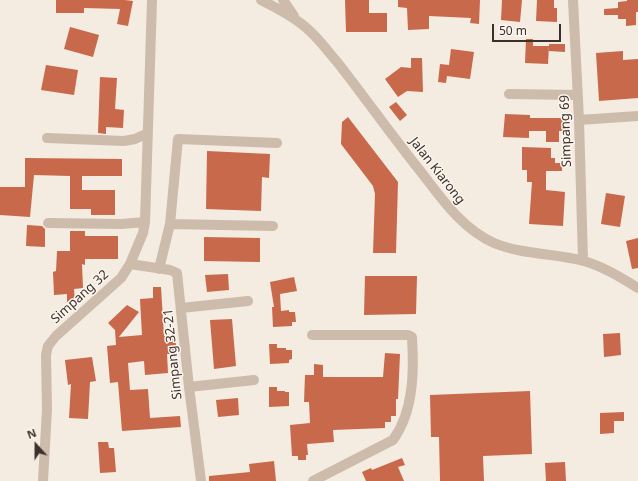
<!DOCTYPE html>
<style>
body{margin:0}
#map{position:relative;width:638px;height:481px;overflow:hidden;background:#f4ebe1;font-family:"Noto Sans",sans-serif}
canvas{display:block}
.north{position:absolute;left:16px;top:425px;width:40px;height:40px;-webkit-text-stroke:3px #fbf5ee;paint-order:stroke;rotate:339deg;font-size:11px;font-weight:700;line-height:16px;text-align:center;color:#3b302b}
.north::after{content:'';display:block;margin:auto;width:14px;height:18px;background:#3b302b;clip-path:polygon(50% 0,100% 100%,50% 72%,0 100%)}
.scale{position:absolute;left:492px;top:24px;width:69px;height:18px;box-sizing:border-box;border:2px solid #3b302b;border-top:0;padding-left:5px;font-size:12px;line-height:14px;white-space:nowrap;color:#3b302b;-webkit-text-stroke:3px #fbf5ee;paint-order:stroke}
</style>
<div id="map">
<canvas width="638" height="481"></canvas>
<div class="north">N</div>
<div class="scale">50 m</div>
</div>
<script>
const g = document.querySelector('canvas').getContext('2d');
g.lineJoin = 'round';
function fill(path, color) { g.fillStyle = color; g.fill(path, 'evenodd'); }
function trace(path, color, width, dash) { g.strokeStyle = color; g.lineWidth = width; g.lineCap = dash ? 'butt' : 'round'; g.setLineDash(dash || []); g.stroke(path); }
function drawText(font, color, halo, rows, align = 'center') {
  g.font = font + ' "Noto Sans",sans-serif'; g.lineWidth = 3; g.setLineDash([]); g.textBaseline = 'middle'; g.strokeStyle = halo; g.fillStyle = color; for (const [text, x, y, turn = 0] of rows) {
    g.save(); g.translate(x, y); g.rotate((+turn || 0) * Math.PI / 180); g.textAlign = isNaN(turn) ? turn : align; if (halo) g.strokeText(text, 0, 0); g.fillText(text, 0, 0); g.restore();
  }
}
fill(new Path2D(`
 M56 0H125L133 1 128 26 117 24 120 9 84 8V13H56Z
 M345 0H369V13H387V32H346Z
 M398 0H480L479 24 470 23 471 18 429 16V29L408 30 407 8 398 7Z
 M502 0H522L520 22 501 20Z
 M537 0H554V8H557V22L536 21Z
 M627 0H638V12H636V25L626 26V19H618V15H604V9L618 8V2L627 1Z
 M70 27 99 35 93 57 64 49Z
 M526 39H533V46H549L548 64 525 63Z
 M549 44H565V52L549 51Z
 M451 49 474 52 470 79 447 76 446 83 438 82 440 64 449 65Z
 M623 51V60L638 59V98L599 101 596 53Z
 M411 58H422L423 92 407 91 398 97 385 79 401 67 411 68Z
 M46 65 78 70 74 95 41 90Z
 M100 77 117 78 115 109 124 110 123 128 106 127V134L98 133Z
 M396 102 407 115 400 121 389 107Z
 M505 114 530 115V118H564V131H559V142H546V131H529V138L503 137Z
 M348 117 398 182 396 253H373L375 194 373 186 341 144 342 122Z
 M522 147 551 148V158H555V163H562V171H546V190L565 192 563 226 529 224 532 182H527V170H522Z
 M207 151 270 154 269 178 262 177 261 211 206 209Z
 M25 158 122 159V176H82V190H115V215H91V209H70V176L34 175 30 217 0 215V187H25Z
 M606 193 625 196 620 227 601 224Z
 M27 225 42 226 45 229V247L26 246Z
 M70 231H85V236H118V259H85V265L82 264 83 288 74 289 75 302H67V294L54 295 53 272 56 271 57 251H70Z
 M204 237 260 238V262L204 261Z
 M638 238V268L632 269 626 241Z
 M228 274 229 290 207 292 205 275Z
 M365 276H417L416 314 364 315Z
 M294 277 297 291 280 294 281 311 289 310V312H295L296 322H292V326L273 327 272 307H274L270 282Z
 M153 287H161L164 336H175L177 354H167L168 373 145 375 144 361 128 363 130 390 148 389 150 418 180 416 181 427 122 431 118 382 110 383 107 346 116 345 115 330 108 323 127 305 139 312 119 337 142 335 140 299 153 298Z
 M232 319 236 366 214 369 210 320Z
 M620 333 621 355 604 357 603 334Z
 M269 344H277V348H286V350H292V359L289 360V363L270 364Z
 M385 353 400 354 398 399H396V416H391V422H385V428L333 430 334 442 307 444 308 455H306V460H298V456H292L290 425 310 423 309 402H304L305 375H314V364L323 365V377H383Z
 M92 357 96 381 90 382 88 419 69 418 71 384 68 385 65 360Z
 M269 387H277V391H285V392H289V406L269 407Z
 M530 391 532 454 483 456 484 481H440L439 437H431L430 395Z
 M238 398 239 415 218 417 216 400Z
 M624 412V421H614V433L600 434V413Z
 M98 442H108L109 448H114L116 472 100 473Z
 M402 458 405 465 398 467 404 481H366L362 472 371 468 372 470Z
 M274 461 276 481H209V476L250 472 249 464Z
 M565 462 566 481H546L545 463Z`), '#c8694b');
trace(new Path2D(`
 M261 0C273 6 285 12 296 20 313 31 325 48 338 63 366 99 392 136 421 172 442 199 462 229 494 243 523 255 555 253 584 261 604 267 620 277 638 288
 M283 0 294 16
 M573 0 579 120 583 261
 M509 94 577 95
 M579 120 638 116
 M47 138 124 141 135 139 148 133
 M48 223 121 224 145 222
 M170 224 273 226
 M130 264 170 270 177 273 189 387 201 481
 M159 269 170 224 178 139 277 143
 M181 308 248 301
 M312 335H408L412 337C414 371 414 411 393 440L313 481
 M189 387 254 380
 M43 481 47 409 46 355 48 346 56 336 121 278 130 264 143 233 145 222 152 0`), '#cdbbac', 10);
drawText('13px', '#3b302b', '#fbf5ee', [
 ["Simpang 69",566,131,-92],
 ["Jalan Kiarong",437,171,52],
 ["Simpang 32",80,297,-42],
 ["Simpang 32-21",173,354,-96]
]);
</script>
